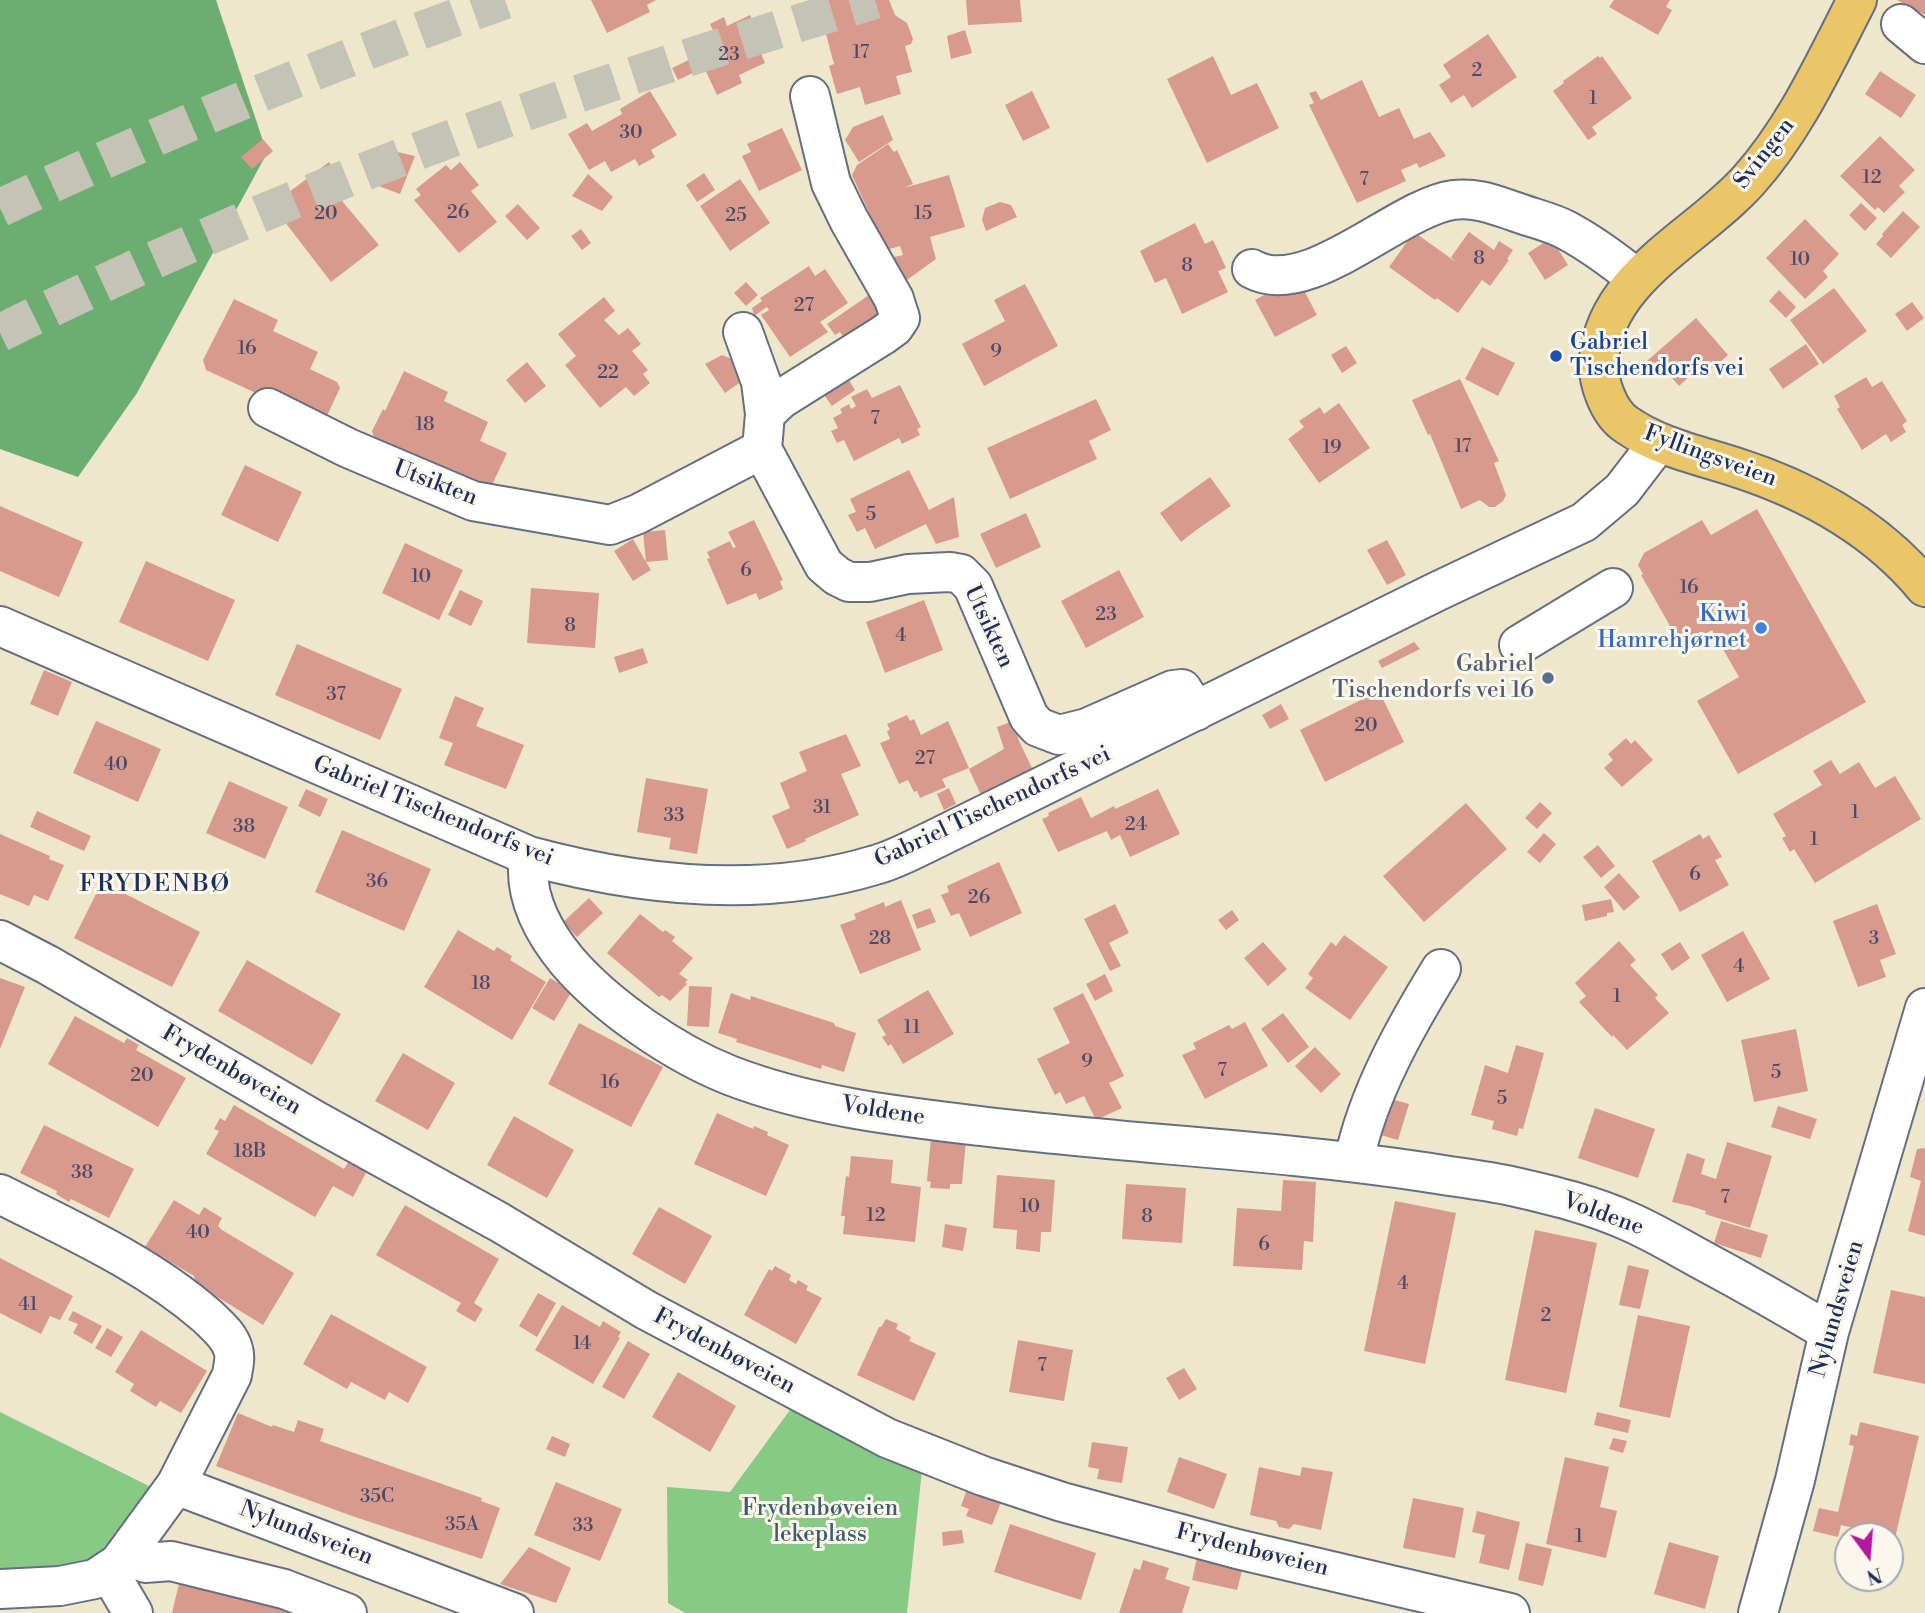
<!DOCTYPE html>
<meta charset="utf-8">
<style>
body{margin:0}
#map{position:relative;width:1925px;height:1613px;overflow:hidden;background:#efe7cc;font-family:"Libre Bodoni",serif}
canvas{display:block}
.north{position:absolute;left:1834px;top:1522px;width:70px;height:70px;box-sizing:border-box;background:#fbf7ec;border:2px solid #a1a7b3;border-radius:50%;rotate:164deg;font-size:19px;font-weight:700;line-height:28px;text-align:center;color:#1b2f5e}
.north::after{content:'';display:block;margin:auto;width:24px;height:32px;background:#b5179e;clip-path:polygon(50% 0,100% 100%,50% 72%,0 100%)}
</style>
<div id="map">
<canvas width="1925" height="1613"></canvas>
<div class="north">N</div>
</div>
<script>
const g = document.querySelector('canvas').getContext('2d');
g.lineJoin = 'round';
function fill(path, color) { g.fillStyle = color; g.fill(path, 'evenodd'); }
function trace(path, color, width, dash) { g.strokeStyle = color; g.lineWidth = width; g.lineCap = dash ? 'butt' : 'round'; g.setLineDash(dash || []); g.stroke(path); }
function drawText(font, color, halo, rows, align = 'center') {
  g.font = font + ' "Libre Bodoni",serif'; g.lineWidth = 6; g.setLineDash([]); g.textBaseline = 'middle'; g.strokeStyle = halo; g.fillStyle = color; for (const [text, x, y, turn = 0] of rows) {
    g.save(); g.translate(x, y); g.rotate((+turn || 0) * Math.PI / 180); g.textAlign = isNaN(turn) ? turn : align; if (halo) g.strokeText(text, 0, 0); g.fillText(text, 0, 0); g.restore();
  }
}
fill(new Path2D(`
 M790 1410 922 1470 907 1613H685L668 1603 667 1487 730 1492Z
 M0 1412 155 1489 97 1565 0 1578Z`), '#86ca83');
fill(new Path2D(`
 M0 0H216L267 153 137 393 78 477 0 449Z`), '#6cae71');
fill(new Path2D(`
 M591 0H656L647 5 650 12 607 33Z
 M826 0H889L895 15 907 23 913 39 911 44 905 46 912 72 896 76 901 94 865 105 860 87 837 94 829 66 834 64 820 12 829 10Z
 M966 0H1020L1022 22 968 25Z
 M1614 0H1670L1666 7 1672 10 1658 35 1609 7Z
 M1897 0H1925V15Z
 M750 15 765 46 759 49 765 63 739 75 742 83 717 95 692 42 714 32 710 24 724 17 727 26Z
 M965 30 972 53 951 59 947 36Z
 M1488 34 1517 77 1472 108 1464 95 1451 103 1439 85 1451 77 1443 65Z
 M1213 56 1231 95 1257 83 1279 128 1207 163 1167 79Z
 M1598 56 1600 58 1602 56 1632 98 1592 127 1597 134 1588 140 1553 91 1564 83 1563 81Z
 M693 58 699 70 678 80 672 68Z
 M1880 71 1916 95 1901 118 1865 94Z
 M1362 80 1379 117 1399 108 1414 139 1430 132 1446 156 1419 168 1417 163 1401 170 1406 181 1357 203 1309 105 1314 103 1309 93 1316 91 1321 100Z
 M650 91 677 135 651 150 655 157 639 166 635 159 611 172 605 161 589 170 568 134 587 123 592 131 622 114 620 109Z
 M1032 91 1050 128 1023 141 1005 105Z
 M883 115 893 140 859 162 845 140 853 127Z
 M782 128 802 170 759 191 742 156 751 152 747 144Z
 M1880 136 1915 170 1899 186 1905 192 1884 213 1878 207 1875 210 1840 176Z
 M263 139 273 151 252 169 241 157Z
 M888 144 894 152 897 150 913 184 904 188 949 175 965 227 930 237 936 259 907 280 894 257 903 255 900 246 886 250 852 175 857 165Z
 M388 150 415 156 400 194 376 185Z
 M329 162 348 187 337 195 379 245 331 282 268 200 273 196 277 201Z
 M460 162 479 185 471 191 497 222 459 253 414 200 421 195 416 189 446 165 451 170Z
 M704 173 715 190 697 202 686 185Z
 M588 174 613 197 602 211 572 196Z
 M740 179 770 223 730 251 700 206Z
 M1000 202 1011 205 1017 217 986 231 982 220 985 208Z
 M1861 203 1877 218 1865 231 1849 215Z
 M518 204 540 228 527 240 505 216Z
 M1903 211 1920 227 1891 258 1876 244 1883 236 1882 234Z
 M1805 219 1839 254 1823 271 1828 277 1805 299 1766 258Z
 M1195 223 1205 244 1213 240 1226 268 1218 271 1228 292 1182 314 1166 278 1155 283 1140 251Z
 M581 229 591 243 582 250 571 236Z
 M1414 232 1456 262 1451 257 1469 232 1494 250 1499 241 1513 250 1507 259 1509 260 1490 286 1482 280 1458 313 1437 298 1435 300 1389 267Z
 M1551 238 1568 265 1545 280 1528 253Z
 M809 266 815 276 825 269 848 303 820 322 828 332 790 357 761 315 769 310 767 307 754 316 752 308 762 301 760 298Z
 M1297 277 1317 315 1275 337 1255 300Z
 M746 282 758 295 746 306 734 293Z
 M1025 284 1058 346 984 386 962 344 1005 321 994 300Z
 M1834 288 1867 331 1823 364 1790 320Z
 M1779 290 1796 307 1786 318 1769 301Z
 M869 295 885 318 844 338 840 332 835 335 827 324Z
 M604 297 615 311 604 320 619 335 628 328 641 344 632 351 648 370 643 374 650 383 634 396 626 387 600 408 565 365 576 356 558 334Z
 M234 299 278 320 273 331 318 352 310 369 337 382 340 388 323 424 206 370 203 360Z
 M1912 302 1924 318 1907 331 1895 314Z
 M1696 318 1728 355 1713 368 1703 364 1679 386 1667 372 1661 377 1647 361Z
 M1806 344 1819 364 1783 389 1769 369Z
 M1346 346 1357 363 1342 373 1331 355Z
 M1482 347 1515 363 1498 396 1465 379Z
 M722 355 732 359 745 379 725 393 705 364Z
 M527 362 546 386 525 403 506 380Z
 M404 371 448 392 444 401 488 422 480 441 507 453 490 489 429 460 427 464 375 441 372 431 383 409 385 411Z
 M845 374 855 390 832 406 821 391Z
 M1866 377 1872 387 1882 381 1907 421 1902 425 1906 432 1891 442 1886 434 1862 450 1837 409 1840 407 1834 396Z
 M1460 379 1499 461 1494 463 1506 495 1503 501 1495 507H1489L1480 500 1461 509 1430 434 1428 435 1412 400Z
 M900 385 921 427 917 429 920 435 902 444 899 438 854 461 844 440 837 443 831 431 838 428 833 418 842 413 840 409 849 404 851 409 856 406 851 397 867 389 872 398Z
 M1096 399 1111 430 1089 441 1097 459 1010 499 987 448Z
 M1339 403 1370 448 1319 483 1288 439 1304 427 1299 421 1320 407 1324 414Z
 M245 465 302 492 278 542 221 515Z
 M909 470 929 510 954 497 959 537 936 544 926 524 875 549 865 528 857 532 848 515 856 512 850 499Z
 M1210 477 1231 506 1199 528 1181 542 1160 513Z
 M0 506 83 542 59 597 0 571Z
 M1757 509 1866 702 1738 774 1697 701 1739 677 1712 630 1682 647 1641 575 1643 574 1638 565 1644 553 1702 520 1711 535Z
 M1026 513 1041 547 996 568 980 534Z
 M754 520 783 580 780 581 783 589 759 600 756 593 727 605 707 559 710 558 707 552 730 541 733 548 736 547 728 532Z
 M665 530 668 560 646 562 651 570 633 581 614 551 633 539 646 562 643 532Z
 M1387 540 1406 575 1387 585 1367 550Z
 M405 543 463 570 439 620 382 593Z
 M146 561 235 600 208 661 119 622Z
 M1119 570 1144 617 1086 648 1061 601Z
 M531 588 599 593 595 648 527 643Z
 M460 590 483 601 471 626 448 615Z
 M924 600 943 650 885 673 866 622Z
 M1414 642 1420 649 1382 668 1378 661Z
 M297 644 402 689 380 740 275 695Z
 M643 648 648 663 619 673 614 657Z
 M44 670 72 682 58 716 30 704Z
 M1379 691 1404 742 1325 782 1300 730Z
 M455 696 484 708 476 726 524 745 506 789 444 765 453 743 439 738Z
 M1281 704 1289 719 1270 729 1262 715Z
 M907 715 910 721 914 719 921 735 948 721 969 768 942 779 946 787 920 798 917 791 914 792 908 780 899 784 880 743 890 739 887 731 890 730 887 724Z
 M96 721 161 749 138 802 73 773Z
 M1013 721 1019 741 1033 770 981 795 969 769 1004 749 997 727Z
 M846 734 861 766 841 774 859 815 805 839 806 841 787 849 772 816 790 808 780 783 807 771 799 752Z
 M1626 738 1631 744 1635 740 1653 760 1622 787 1604 768 1613 760 1608 754Z
 M1831 760 1840 774 1859 762 1875 788 1895 776 1921 819 1815 883 1794 849 1790 852 1782 838 1786 836 1773 814 1822 785 1813 771Z
 M646 778 708 789 697 854 669 849 671 838 637 832Z
 M229 781 288 807 265 859 206 833Z
 M949 788 956 804 944 810 937 794Z
 M306 789 328 799 320 817 298 806Z
 M1158 789 1180 834 1130 857 1120 835 1111 840 1107 831 1058 852 1042 819 1049 816 1048 813 1081 797 1091 818 1114 806 1115 809Z
 M1540 802 1552 813 1537 829 1525 818Z
 M1466 803 1507 849 1424 922 1383 876Z
 M37 811 91 836 84 851 30 827Z
 M342 830 431 869 404 931 315 892Z
 M1544 833 1556 844 1540 863 1527 852Z
 M0 834 50 856 49 859 64 865 48 901 34 895 29 906 0 894Z
 M1700 834 1703 839 1709 835 1722 857 1715 860 1729 885 1680 912 1652 861Z
 M1598 845 1615 866 1601 878 1583 857Z
 M999 862 1022 913 970 937 959 913 951 916 941 895 949 892 947 886Z
 M1619 873 1640 897 1624 911 1604 887Z
 M102 882 200 932 172 987 74 938Z
 M589 898 603 913 577 937 563 922Z
 M1611 899 1614 912 1607 913V916L1585 921 1582 905Z
 M901 900 921 950 860 974 840 925 856 919 854 914 884 902 885 907Z
 M1115 904 1129 933 1109 943 1121 966 1110 971 1084 919Z
 M1877 904 1896 954 1880 960 1886 977 1858 987 1833 921Z
 M930 908 936 922 917 929 912 915Z
 M1232 910 1239 920 1226 930 1218 920Z
 M640 914 663 932 665 930 675 937 672 941 693 958 679 974 688 980 685 982 687 984 670 1001 662 995 659 997 607 953Z
 M458 930 494 951 497 947 512 956 510 960 546 982 512 1040 424 987Z
 M1743 931 1770 979 1727 1002 1701 955Z
 M1344 935 1388 967 1350 1020 1305 988 1313 978 1308 974 1331 942 1336 946Z
 M1619 941 1636 960 1630 965 1658 995 1655 998 1669 1013 1627 1050 1613 1035 1612 1037 1579 1002 1586 996 1575 983Z
 M1263 942 1287 969 1268 986 1244 958Z
 M1680 942 1690 958 1672 971 1661 954Z
 M247 960 341 1014 312 1065 218 1011Z
 M1105 974 1113 991 1095 1001 1086 984Z
 M0 978 25 987 0 1049Z
 M550 978 572 991 554 1021 532 1008Z
 M689 986 712 987 709 1027 687 1026Z
 M928 990 954 1034 903 1064 891 1044 888 1046 882 1037 886 1035 877 1020Z
 M731 993 750 1000 751 996 834 1023 835 1026 856 1033 844 1072 822 1065 821 1069 736 1042 737 1039 718 1033Z
 M1083 993 1124 1076 1109 1083 1122 1108 1096 1120 1084 1096 1066 1104 1060 1092 1055 1095 1037 1059 1070 1043 1053 1008Z
 M1283 1013 1309 1047 1288 1063 1261 1029Z
 M75 1016 124 1043 127 1038 139 1045 136 1050 186 1078 158 1127 48 1064Z
 M1245 1022 1268 1066 1205 1099 1182 1055 1196 1049 1193 1043 1229 1025 1232 1029Z
 M579 1023 663 1067 631 1127 548 1084Z
 M1796 1029 1808 1091 1754 1102 1741 1040Z
 M1516 1045 1544 1053 1523 1129 1519 1128 1517 1136 1492 1129 1494 1121 1471 1115 1485 1065 1508 1073Z
 M1315 1047 1341 1074 1321 1093 1295 1066Z
 M403 1053 455 1083 428 1130 375 1101Z
 M1388 1098 1409 1104 1398 1140 1377 1134Z
 M234 1105 344 1169 349 1161 367 1171 353 1197 333 1186 315 1217 206 1154 219 1131 214 1129 220 1118 225 1121Z
 M1778 1106 1817 1119 1810 1139 1771 1127Z
 M1595 1108 1655 1129 1638 1178 1578 1158Z
 M717 1113 753 1129 754 1126 768 1132 767 1135 789 1145 766 1196 694 1164Z
 M514 1116 574 1150 547 1198 487 1165Z
 M44 1125 134 1169 109 1218 71 1199 69 1202 56 1194 57 1191 20 1173Z
 M931 1137 966 1140 962 1184H950V1189L930 1188 931 1182 927 1181Z
 M1727 1142 1772 1156 1750 1228 1705 1214 1706 1211 1690 1206 1672 1202 1687 1153 1705 1159 1701 1174 1716 1179Z
 M1925 1148V1236L1908 1231 1921 1181 1910 1177 1917 1149Z
 M851 1156 893 1160 891 1183 921 1187 915 1242 843 1234 845 1216H841L846 1176 849 1177Z
 M997 1175 1055 1180 1051 1232H1041L1040 1252 1016 1249 1017 1230 993 1228Z
 M1283 1180 1316 1182 1313 1242 1304 1241 1302 1270 1233 1266 1237 1208 1281 1211Z
 M1126 1184 1186 1188 1182 1243 1122 1239Z
 M174 1200 199 1215 204 1207 222 1218 218 1226 222 1230 294 1273 263 1325 196 1284 194 1276 145 1247Z
 M1395 1201 1456 1213 1425 1364 1364 1351Z
 M405 1205 499 1259 474 1303 483 1309 475 1322 456 1311 461 1303 376 1255Z
 M659 1207 712 1236 685 1284 632 1254Z
 M1721 1221 1768 1235 1761 1258 1714 1243Z
 M945 1224 967 1228 963 1251 942 1247Z
 M1535 1230 1597 1243 1566 1393 1505 1380Z
 M0 1258 73 1296 60 1320 50 1316 41 1334 0 1313Z
 M1628 1265 1649 1270 1640 1309 1619 1305Z
 M775 1266 791 1275 789 1280 796 1284 798 1280 808 1286 806 1290 822 1298 796 1344 744 1315 769 1269 772 1271Z
 M1891 1290 1925 1297V1384L1873 1373Z
 M538 1293 556 1303 537 1337 519 1326Z
 M562 1305 600 1327 603 1321 621 1332 618 1337 620 1338 593 1384 535 1350Z
 M73 1311 102 1326 92 1344 73 1333 78 1324 68 1320Z
 M331 1314 427 1367 408 1403 389 1392 385 1400 351 1382 347 1389 303 1364Z
 M1638 1315 1690 1326 1670 1418 1619 1407Z
 M886 1319 898 1324 896 1329 911 1337 909 1341 936 1353 914 1401 857 1375 879 1327H881Z
 M107 1328 123 1337 111 1357 95 1348Z
 M141 1330 207 1371 181 1413 160 1401 156 1407 130 1391 134 1384 115 1372Z
 M1018 1340 1073 1350 1064 1401 1009 1392Z
 M628 1341 650 1354 624 1399 602 1387Z
 M1184 1368 1197 1389 1179 1400 1166 1378Z
 M678 1372 736 1406 710 1452 652 1417Z
 M1597 1412 1631 1420 1628 1433 1594 1425Z
 M238 1413 272 1427 273 1425 294 1432 298 1420 324 1429 320 1441 482 1498 481 1501 500 1508 482 1559 352 1516 216 1466Z
 M1860 1422 1919 1436 1895 1538 1841 1525 1838 1537 1813 1531 1819 1508 1838 1512 1854 1446 1849 1445 1851 1434 1857 1436Z
 M552 1436 570 1444 565 1457 546 1449Z
 M1613 1438 1627 1441 1623 1453 1609 1449Z
 M1092 1442 1128 1447 1122 1483 1097 1479 1099 1469 1088 1467Z
 M1179 1457 1227 1474 1214 1509 1167 1492Z
 M1565 1457 1609 1467 1600 1507 1617 1511 1606 1558 1546 1544Z
 M1259 1467 1300 1476 1302 1467 1333 1472 1321 1530 1294 1524 1289 1529 1279 1527 1276 1521 1250 1515Z
 M556 1482 622 1509 600 1561 534 1535Z
 M969 1484 1003 1497 992 1525 966 1516 969 1509 961 1506Z
 M1413 1498 1464 1508 1455 1558 1403 1548Z
 M1477 1511 1520 1522 1509 1570 1479 1563 1485 1535 1472 1532Z
 M1010 1524 1096 1553 1081 1600 994 1572Z
 M962 1530 964 1543 943 1546 942 1532Z
 M1669 1542 1719 1556 1705 1609 1654 1594Z
 M1526 1543 1552 1549 1543 1586 1518 1580Z
 M529 1547 571 1568 556 1603 500 1584Z
 M1198 1553 1244 1563 1237 1590 1192 1580Z
 M1143 1560 1169 1568 1165 1579 1190 1587 1182 1613H1119L1134 1568 1140 1570Z
 M182 1571 282 1595 279 1609 293 1613H172Z`), '#d99a8e');
trace(new Path2D(`
 M0 208C165 130 333 61 505 0
 M0 333C174 247 354 171 537 108 649 69 762 34 875 0`), '#c5c2b6', 38, [38, 19]);
const minor = new Path2D(`
 M1901 24 1925 44
 M1252 269C1308 300 1397 208 1453 200 1476 197 1495 205 1516 212 1532 218 1551 222 1566 230 1592 244 1615 261 1637 279
 M743 332 761 382 765 414 762 449 824 565 837 576 849 582H870L908 574 950 572 961 574 973 586 1029 717 1038 727 1059 735 1087 728 1173 690 1182 689 1196 711
 M268 408 348 448 473 501 610 525 638 514 762 449
 M765 414 781 399 883 335 894 327 900 318 894 299 849 220 831 183 810 96
 M0 626 529 856C640 886 763 899 875 865 894 860 912 850 929 842L1438 591 1584 522 1622 490 1658 443
 M1519 645 1613 588
 M529 856C523 896 543 932 568 962 607 1007 674 1053 729 1075 809 1106 895 1116 980 1126 1128 1144 1277 1150 1424 1172 1453 1177 1483 1180 1511 1186 1551 1195 1593 1205 1630 1222 1655 1233 1678 1247 1702 1260 1745 1283 1787 1307 1829 1332
 M0 940 48 965 316 1121 499 1222 646 1310 887 1438 983 1476 1062 1502 1237 1549 1510 1613
 M1354 1161C1367 1095 1406 1026 1441 969
 M0 1194C71 1230 146 1263 207 1316 216 1325 229 1335 233 1349 236 1357 233 1367 232 1375L176 1485 119 1563 95 1579 60 1586 0 1589
 M176 1485 514 1613
 M129 1553 145 1563 171 1561 284 1589 347 1613
 M109 1572 133 1613
 M1758 1613 1795 1480 1829 1332 1925 1008`);
const major = new Path2D(`
 M1857 0C1825 62 1795 129 1748 181 1698 237 1605 277 1599 359 1597 380 1608 413 1627 425 1659 447 1698 455 1735 467 1807 490 1876 528 1925 587`);
trace(minor, '#656f84', 42);
trace(major, '#656f84', 42);
trace(minor, '#fff', 38);
trace(major, '#eac669', 38);
for (const [x, y, r, color] of [
 [1556,356,7,"#1a4fb4"],
 [1761,628,7,"#3f7fe0"],
 [1548,678,7,"#5c6f8a"]
]) { const dot = new Path2D(); dot.arc(x, y, r, 0, 2 * Math.PI); g.fillStyle = color; g.fill(dot); trace(dot, '#fbf7ec', 2.5); }
drawText('19px', '#4a4a6a', null, [
 ["17",861,53],
 ["23",729,55],
 ["2",1477,71],
 ["1",1593,99],
 ["30",631,133],
 ["12",1872,178],
 ["7",1364,180],
 ["26",458,213],
 ["20",326,214],
 ["15",923,214],
 ["25",736,216],
 ["8",1479,259],
 ["10",1800,260],
 ["8",1187,266],
 ["27",804,306],
 ["16",247,349],
 ["9",996,352],
 ["22",608,373],
 ["7",875,419],
 ["18",425,425],
 ["17",1463,447],
 ["19",1332,448],
 ["5",871,515],
 ["6",746,571],
 ["10",421,577],
 ["16",1689,588],
 ["23",1106,615],
 ["8",570,626],
 ["4",901,636],
 ["37",336,695],
 ["20",1366,726],
 ["27",925,759],
 ["40",116,765],
 ["31",822,808],
 ["1",1855,813],
 ["33",674,816],
 ["24",1136,825],
 ["38",244,827],
 ["1",1814,840],
 ["6",1695,875],
 ["36",377,882],
 ["26",979,898],
 ["28",880,939],
 ["3",1874,939],
 ["4",1739,967],
 ["18",481,984],
 ["1",1617,997],
 ["11",912,1028],
 ["9",1087,1062],
 ["7",1222,1071],
 ["5",1776,1073],
 ["20",142,1076],
 ["16",610,1083],
 ["5",1502,1099],
 ["18B",250,1152],
 ["38",82,1173],
 ["7",1725,1198],
 ["10",1030,1207],
 ["12",876,1216],
 ["8",1147,1217],
 ["40",198,1233],
 ["6",1264,1245],
 ["4",1403,1284],
 ["41",28,1305],
 ["2",1546,1316],
 ["14",582,1344],
 ["7",1042,1366],
 ["35C",377,1497],
 ["35A",462,1525],
 ["33",583,1526],
 ["1",1579,1537]
]);
drawText('23px', '#1b2f5e', '#fbf7ec', [
 ["Svingen",1765,154,-52],
 ["Fyllingsveien",1710,457,20],
 ["Utsikten",435,484,21],
 ["Utsikten",988,627,65],
 ["Gabriel Tischendorfs vei",993,808,-25],
 ["Gabriel Tischendorfs vei",433,812,22],
 ["Frydenbøveien",231,1071,30],
 ["Voldene",883,1112,9],
 ["Voldene",1603,1215,20],
 ["Nylundsveien",1838,1309,-74],
 ["Frydenbøveien",724,1352,28],
 ["Nylundsveien",306,1534,21],
 ["Frydenbøveien",1252,1551,14]
]);
drawText('23px', '#164399', '#fbf7ec', [
 ["Gabriel",1570,343],
 ["Tischendorfs vei",1570,369]
], 'left');
drawText('23px', '#366cbe', '#fbf7ec', [
 ["Kiwi",1747,615],
 ["Hamrehjørnet",1747,641]
], 'right');
drawText('23px', '#4e5e75', '#fbf7ec', [
 ["Gabriel",1534,665],
 ["Tischendorfs vei 16",1534,691]
], 'right');
drawText('23px', '#3b5e69', '#fbf7ec', [
 ["Frydenbøveien",820,1509],
 ["lekeplass",820,1535]
]);
g.letterSpacing = '2px';
drawText('24px', '#1b2f5e', '#fbf7ec', [
 ["FRYDENBØ",155,885]
]);
g.letterSpacing = '0px';
</script>
